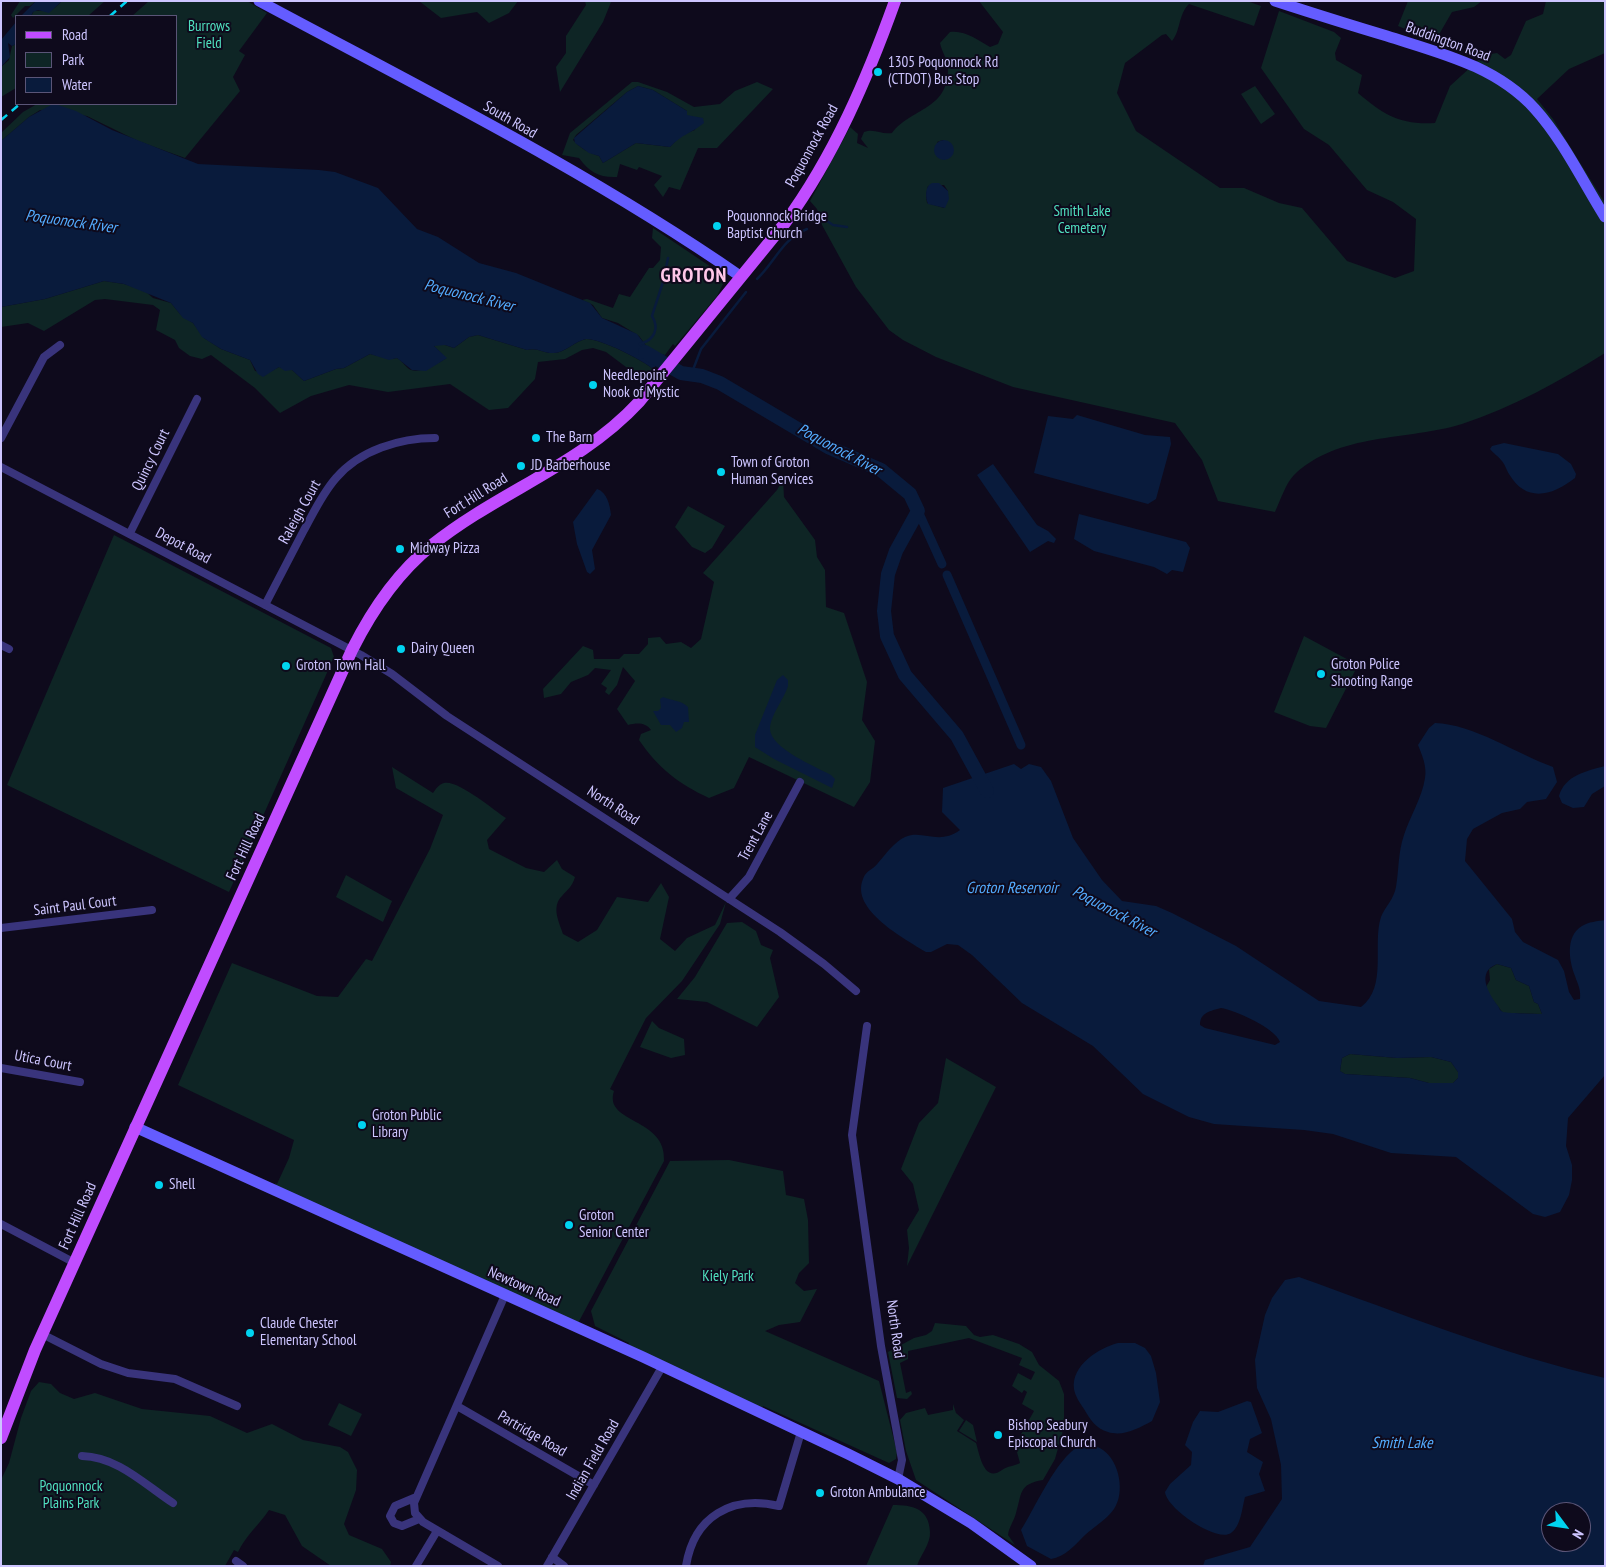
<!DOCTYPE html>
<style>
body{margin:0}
#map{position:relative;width:1606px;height:1567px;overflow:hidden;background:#0e0a1c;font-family:"PT Sans Narrow",sans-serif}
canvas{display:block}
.frame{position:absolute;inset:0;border:2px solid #cdc5ff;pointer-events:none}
.legend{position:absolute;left:15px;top:15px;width:162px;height:90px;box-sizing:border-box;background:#0e0a1c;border:1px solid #5a5577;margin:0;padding:6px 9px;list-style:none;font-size:15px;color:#cdc5ff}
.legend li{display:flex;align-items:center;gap:10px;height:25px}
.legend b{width:25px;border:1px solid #5a5577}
.north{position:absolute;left:1541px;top:1502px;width:50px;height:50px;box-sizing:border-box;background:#0e0a1c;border:1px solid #5a5577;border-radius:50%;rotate:121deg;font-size:14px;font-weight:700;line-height:20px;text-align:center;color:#cdc5ff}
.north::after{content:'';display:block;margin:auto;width:18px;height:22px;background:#00d3f0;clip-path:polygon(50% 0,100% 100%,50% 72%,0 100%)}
</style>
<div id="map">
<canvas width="1606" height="1567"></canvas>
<div class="frame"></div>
<ul class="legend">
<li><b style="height:6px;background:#c04cff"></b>Road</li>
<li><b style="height:14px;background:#0e2525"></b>Park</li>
<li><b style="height:14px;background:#091b3c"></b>Water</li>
</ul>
<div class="north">N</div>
</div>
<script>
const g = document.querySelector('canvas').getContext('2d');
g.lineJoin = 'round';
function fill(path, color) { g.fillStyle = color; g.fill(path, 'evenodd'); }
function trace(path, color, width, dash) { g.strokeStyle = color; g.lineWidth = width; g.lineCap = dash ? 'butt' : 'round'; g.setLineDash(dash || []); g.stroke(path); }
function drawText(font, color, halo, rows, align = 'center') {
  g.font = font + ' "PT Sans Narrow",sans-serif'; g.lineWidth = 4; g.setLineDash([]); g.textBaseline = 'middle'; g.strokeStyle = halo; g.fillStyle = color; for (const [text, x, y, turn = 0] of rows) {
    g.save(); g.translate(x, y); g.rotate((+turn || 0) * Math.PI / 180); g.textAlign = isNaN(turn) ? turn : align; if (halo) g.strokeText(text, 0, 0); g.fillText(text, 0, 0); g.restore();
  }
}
fill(new Path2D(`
 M20 1H36L30 6H25L13 18 11 15Z
 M62 1H105L88 16H31L34 11C49 10 50 14 62 1Z
 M149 1H247L267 13 239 51 245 55 233 77 240 91 185 158 138 141 87 116 40 110 29 117 1 141V133L23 112 37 104H176V16H132Z
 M419 1H518L509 13 489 23 477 12 441 18Z
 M585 1 611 2 603 22 560 92 556 67 566 53V36L586 5Z
 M979 1H1247L1261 6 1254 26 1189 4C1178 15 1181 30 1172 41L1166 34 1162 35 1125 63 1117 93 1136 131 1220 188H1244L1279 203 1302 208 1347 261 1395 278 1414 271 1416 219 1393 202 1367 190 1329 145 1304 129 1261 68 1279 11 1334 32 1341 38 1335 53 1336 60 1362 75 1358 93C1384 115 1400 125 1435 123L1450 86 1484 55 1497 53 1505 59 1511 55 1526 21 1543 14 1546 1H1605V53L1569 69 1537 99 1553 119 1605 203V353C1560 381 1513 407 1462 424 1407 441 1339 432 1294 475 1286 483 1280 501 1275 512L1218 501 1202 460 1175 423 1013 387 936 357 903 340 889 330 856 287 822 225 817 209 810 201 850 127 858 134 857 143 868 148 861 139 864 132C875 128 881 135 892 133 911 108 948 110 948 69 948 59 942 53 940 43L950 32C965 30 978 40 990 47L998 44 1003 32ZM943 140 952 146 953 152 950 157 937 142ZM944 185 948 191 944 208 927 203 926 195 928 186Z
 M1408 1H1482L1474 7 1452 12 1437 38 1417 34 1398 26Z
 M16 44V88L1 97V67L9 60 12 46Z
 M632 82H638L667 92 694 107 720 104 735 91 757 82 773 89 717 148H698L680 190 669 187 663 197 654 185 662 176 639 167 637 170 620 164 617 177C600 178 589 172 579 158L562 155 570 133ZM638 86 653 90 687 111 686 115 695 130 681 135 670 147 636 143 603 163 599 156C589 153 580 148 573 140L576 135 627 92Z
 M1255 86 1275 114 1261 124 1241 94Z
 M653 228 717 271 724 282 717 296 675 346 673 344 665 355 650 351 639 336 618 323 602 318 593 305 582 300 587 299 613 308 619 294 630 297 649 268H653L660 260 661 247 652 238Z
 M104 281 124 284 144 290 153 298 171 303 180 314 193 323 204 338 221 349 250 360 255 371 268 373 279 367 292 370 304 381 336 369 344 368 370 354 391 359 397 358C402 361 405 366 409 369 419 375 439 363 446 358L433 345H445L454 348 469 337 478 335 527 350C537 347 545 354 554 353 565 353 575 341 586 339 599 338 643 360 653 369L646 378 642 379 606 352 593 348 582 350 565 359 538 362 535 379 508 408 489 410 450 384 388 392 349 385 311 396 280 413 255 388 211 355 202 359 190 356 179 348 175 340 156 330 160 310 153 305 105 299 95 300 44 331 28 323 1 327V307L45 299Z
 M783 479 784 497 815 540 817 557 825 570 826 607 844 613 867 682 862 720 875 741 870 782 854 807 749 757 734 788 709 798C679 784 658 768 639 740L641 734 651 730C645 722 637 723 628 725L617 709 635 681 623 667 617 685 609 695 605 692 607 688 601 684 611 670 595 668 588 675 571 682 561 694 544 698 543 689 583 646 593 650 594 659H619L624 654H639L648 644V638L660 637 666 644 681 642 691 648 701 639 714 582 703 573 777 490Z
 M688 506 725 526 712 548 705 553 692 547 675 527Z
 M114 535 331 648 334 657 229 892 7 785Z
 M1304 636 1358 665 1326 728 1310 726 1274 712Z
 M392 767 433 793C436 789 438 785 444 783 457 779 494 810 506 818L487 840 489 849 526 868 544 872 557 860 562 869 575 877C572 887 568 889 562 896 551 907 559 922 563 934L578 942 597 930 617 897 648 902 661 883 669 897 660 939 675 951 687 938 715 925 726 902 720 924 682 981 646 1018 610 1089 614 1091C603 1124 667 1117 664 1161L576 1327 276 1186 275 1183 277 1184 289 1158 294 1140 178 1085 232 963 317 996 338 997 366 959 372 961 430 849 443 815 396 788Z
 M346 875 392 901 383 922 336 897Z
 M742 922 756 931 761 945 773 950 770 958 779 997 757 1027 707 1002 677 999 695 977 727 923Z
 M1497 964 1511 968 1516 980 1529 986 1534 1002 1538 1004 1542 1014 1503 1013 1489 995 1486 987 1490 980 1489 969Z
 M652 1021 659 1028 684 1039 685 1055 671 1058 640 1047Z
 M1350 1054 1397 1058 1431 1057 1451 1062 1458 1072V1078L1453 1083H1429L1410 1078 1345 1074 1340 1071 1342 1058Z
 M946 1058 996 1087 907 1266 909 1248 907 1230 919 1210 913 1184 901 1169 919 1123 938 1103Z
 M729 1160 783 1171 786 1195 804 1199 808 1220 809 1263 799 1273 795 1283 804 1291 817 1289 800 1322 779 1325 765 1331 879 1381 897 1452 896 1459 889 1463 763 1406 761 1410 627 1351 629 1343 595 1326 591 1311 670 1161Z
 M935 1323 966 1326 974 1335 980 1337 993 1335 1019 1344 1032 1352 1039 1365 1059 1381 1064 1394V1427L1055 1459 1043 1480C1018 1484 1022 1494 1016 1513 1014 1521 1009 1527 1008 1535L1015 1545 916 1480 906 1451 900 1420 906 1413 925 1408 928 1415 953 1410V1404L956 1413 964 1420 957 1431 976 1443C980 1456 984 1483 1002 1470 1007 1466 1015 1466 1020 1463L1015 1445 1034 1411 1022 1404 1027 1392 1024 1390 1022 1393 1012 1386 1018 1373 1031 1380 1035 1372 1019 1365 1022 1358 969 1338 908 1351V1359L900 1363 906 1393 911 1391 912 1394 907 1399 897 1398 888 1352 914 1338 926 1335 932 1331Z
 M39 1382 51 1384 60 1393 74 1399 95 1393 142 1409 210 1416 247 1433 272 1424 303 1440 340 1447 348 1452 357 1470 356 1490 344 1524 349 1535 382 1549 391 1562 390 1566H331L302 1546 285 1515 269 1510C259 1525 246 1535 238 1552L234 1550 225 1566H1V1480L9 1463 21 1418 31 1391Z
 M339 1403 362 1414 351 1436 328 1425Z
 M966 1420 973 1425 977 1442 959 1431Z
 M893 1505C912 1505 929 1508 930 1532 931 1543 920 1556 917 1566H866Z`), '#0e2525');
fill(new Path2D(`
 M36 1H62L49 13 38 10 33 12 31 16H21Z
 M16 22V44L12 46 8 43 10 57 1 67V40Z
 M638 86 653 90 687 111V115L703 118 704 123C692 133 682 134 670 147L636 143 603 163 599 156 589 153 575 143 574 138 627 92Z
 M51 105H58L76 111 112 130 198 164 319 170 335 172 378 188 417 229 438 237 479 263 516 273 590 303 602 318 637 334 650 351 665 355 653 369C643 360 599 338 586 339 575 341 565 353 554 353 545 354 537 347 527 350L478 335 469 337 454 348 445 345 434 346 447 358 426 371 412 370 397 358 389 360 370 354 344 368 336 369 304 381 292 370 285 371 279 367 263 377 258 374 250 360 221 349 202 337 193 323 183 318 171 303 124 284 104 281 45 299 1 307V141L29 117Z
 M934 150a10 10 0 1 1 20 0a10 10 0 1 1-20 0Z
 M932 183H939L948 191 949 199 945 208 928 204C925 197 925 186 932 183Z
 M1077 415 1145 435 1170 437 1171 444 1156 499 1148 504 1034 473 1048 416 1073 419Z
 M1504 443 1558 454 1571 464 1576 474 1575 478C1552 496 1526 503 1509 474 1506 469 1505 464 1501 460 1498 456 1494 454 1490 449L1492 446Z
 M993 464 1037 525 1048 531 1056 539 1054 543 1048 541 1030 552 977 475Z
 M597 489C607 492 610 505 611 515L592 550 595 569 590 574 587 572 577 544 573 522Z
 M1079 514 1186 542 1190 548 1183 572 1172 570 1167 574 1154 567 1094 551 1074 539Z
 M783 675 788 680V686C784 699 770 716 770 729 770 748 816 767 831 775L835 779 832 788 774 759 755 747V735L777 680Z
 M663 697C672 701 681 700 688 707L689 722H684L682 728 676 732 670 725H661L653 711H658L661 708 660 699Z
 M1435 723C1473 724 1517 754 1553 767L1557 782 1546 799 1527 802 1520 809 1502 813 1473 829 1467 839 1465 861 1512 919 1515 932 1523 942 1558 960 1564 971 1569 992 1574 1000 1580 999C1581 989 1578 985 1575 976 1569 961 1565 936 1582 926 1588 922 1598 921 1605 920V1075L1568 1118 1566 1146 1572 1165V1180L1569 1195 1560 1212 1545 1217 1533 1214 1456 1157 1391 1153 1333 1134 1304 1130 1214 1124 1189 1117 1143 1094 1093 1046 1022 1003 972 955 958 945 947 944 931 952H926C905 939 850 910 863 879 866 870 873 870 878 863 885 855 895 841 905 837 923 829 938 846 960 830L942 812 943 788 1014 764 1021 769 1029 764 1041 767 1051 781 1073 838 1102 880 1122 901 1156 906 1172 913 1236 946 1319 1001 1361 1007C1388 987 1372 944 1381 917 1385 907 1394 899 1396 887 1399 870 1398 852 1404 835 1410 816 1422 798 1425 778 1427 766 1422 755 1418 745L1429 728ZM1497 964 1511 968 1516 980 1529 986 1534 1002 1538 1004 1542 1014C1538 1014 1504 1013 1503 1012 1498 1009 1501 1010 1498 1006 1488 993 1476 972 1497 964ZM1221 1008C1235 1010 1275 1028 1280 1042L1275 1045 1205 1028 1200 1025C1200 1012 1211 1011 1221 1008ZM1350 1054 1397 1058 1431 1057 1451 1062 1458 1072V1078L1453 1083H1429L1410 1078 1345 1074 1340 1071 1342 1058Z
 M1605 766V786L1592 794 1584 807 1573 808 1562 803 1559 796C1565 775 1587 771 1605 766Z
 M1299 1277C1400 1313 1501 1354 1605 1378V1566H1203L1205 1560 1250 1547 1282 1499 1281 1465 1271 1419 1257 1388 1255 1360 1265 1315 1272 1298 1285 1280ZM1551 1512H1581V1542H1551Z
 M1118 1343H1135L1145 1348 1151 1356 1156 1373 1160 1402 1152 1421C1139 1428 1123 1437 1108 1432 1096 1429 1090 1419 1084 1409 1080 1403 1075 1396 1074 1389 1071 1365 1099 1348 1118 1343Z
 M1247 1401 1251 1402 1262 1433 1250 1439 1247 1452 1263 1462 1259 1474 1265 1491 1245 1497C1242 1508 1241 1526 1231 1533 1217 1543 1166 1508 1165 1492L1170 1484 1191 1465 1192 1452 1185 1445 1193 1422 1200 1411 1218 1412Z
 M1085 1444C1091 1445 1098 1446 1103 1450 1120 1462 1125 1493 1114 1509 1106 1520 1095 1526 1085 1535 1075 1545 1065 1557 1051 1559L1027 1546 1021 1530C1035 1509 1060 1449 1085 1444Z`), '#091b3c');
trace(new Path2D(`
 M818 221 824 219 833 225 847 227
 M757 279C776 261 781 240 807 229
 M640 344C654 340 660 329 652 316L663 282 668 258
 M691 375 701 349 746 292`), '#091b3c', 2.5);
trace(new Path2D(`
 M918 511 942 564
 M947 575 1021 745`), '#091b3c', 9);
trace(new Path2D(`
 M645 352 681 373 702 376 720 383 828 447 881 470 910 494 918 511 896 551 888 574 884 611 887 636 905 675 957 736 987 791`), '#091b3c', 14);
trace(new Path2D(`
 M1 438 44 357 60 345
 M1 467 361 655 392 674 447 716 780 932 824 964 856 991
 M130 533 197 399
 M265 605C278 580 291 555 304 530 314 512 322 494 336 478 360 450 400 438 435 438
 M1 645 9 649
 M729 899 749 877 800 782
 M1 928 152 910
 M867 1026 852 1135 881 1346 902 1460 898 1479
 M1 1068 80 1082
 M1 1224 75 1263
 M42 1334 101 1364 128 1373 175 1379 237 1406
 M457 1406 594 1485
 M82 1456C118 1457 144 1484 173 1503
 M414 1498 395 1506 390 1516 394 1523 402 1526 419 1519
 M552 1557 564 1566
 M236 1561 243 1566
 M416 1566 437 1531
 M498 1566 423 1522 415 1513 414 1503 505 1295
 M547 1566 662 1367
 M686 1566C694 1516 732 1495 779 1506L801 1432`), '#39347c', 8);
trace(new Path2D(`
 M259 1C421 88 588 171 740 276
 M1275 1C1312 13 1350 25 1387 36 1440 53 1496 66 1535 109 1563 140 1583 182 1605 217
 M135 1127 643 1357 848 1454 898 1479 971 1523 1031 1566`), '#645cff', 11);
trace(new Path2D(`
 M1 1438 35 1350 352 650C372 610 397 573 432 545 498 492 581 465 639 402L785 223C834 156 867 79 895 1`), '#c04cff', 12);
trace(new Path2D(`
 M110 16 127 1
 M1 120 20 104`), '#00d3f0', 2.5, [8, 6]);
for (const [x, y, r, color] of [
 [878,72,5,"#00d3f0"],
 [717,226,5,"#00d3f0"],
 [593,385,5,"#00d3f0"],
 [536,438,5,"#00d3f0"],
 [521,466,5,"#00d3f0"],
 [721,472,5,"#00d3f0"],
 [400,549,5,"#00d3f0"],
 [401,649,5,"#00d3f0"],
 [286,666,5,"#00d3f0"],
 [1321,674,5,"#00d3f0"],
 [362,1125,5,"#00d3f0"],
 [159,1185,5,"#00d3f0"],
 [569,1225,5,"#00d3f0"],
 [250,1333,5,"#00d3f0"],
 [998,1435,5,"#00d3f0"],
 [820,1493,5,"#00d3f0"]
]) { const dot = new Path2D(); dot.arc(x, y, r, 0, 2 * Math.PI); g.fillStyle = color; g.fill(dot); trace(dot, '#0e0a1c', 2); }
drawText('15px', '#50e0bf', '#0e0a1c', [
 ["Burrows",209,27],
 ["Field",209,44],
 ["Smith Lake",1082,212],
 ["Cemetery",1082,229],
 ["Kiely Park",728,1277],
 ["Poquonnock",71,1487],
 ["Plains Park",71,1504]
]);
drawText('15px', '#cdc5ff', '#0e0a1c', [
 ["Buddington Road",1448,42,20],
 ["South Road",510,120,30],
 ["Poquonnock Road",812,146,-61],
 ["Quincy Court",151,460,-64],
 ["Fort Hill Road",476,496,-32],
 ["Raleigh Court",300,512,-61],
 ["Depot Road",183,546,28],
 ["North Road",613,806,33],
 ["Trent Lane",756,836,-61],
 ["Fort Hill Road",246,847,-65],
 ["Saint Paul Court",75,906,-7],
 ["Utica Court",43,1061,11],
 ["Fort Hill Road",78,1216,-66],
 ["Newtown Road",524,1287,24],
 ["North Road",895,1329,82],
 ["Partridge Road",532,1434,30],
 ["Indian Field Road",593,1460,-60]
]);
drawText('15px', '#cdc5ff', '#0e0a1c', [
 ["1305 Poquonnock Rd",888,63],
 ["(CTDOT) Bus Stop",888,80],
 ["Poquonnock Bridge",727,217],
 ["Baptist Church",727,234],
 ["Needlepoint",603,376],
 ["Nook of Mystic",603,393],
 ["The Barn",546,438],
 ["Town of Groton",731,463],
 ["Human Services",731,480],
 ["JD Barberhouse",531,466],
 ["Midway Pizza",410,549],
 ["Dairy Queen",411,649],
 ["Groton Police",1331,665],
 ["Shooting Range",1331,682],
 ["Groton Town Hall",296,666],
 ["Groton Public",372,1116],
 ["Library",372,1133],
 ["Shell",169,1185],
 ["Groton",579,1216],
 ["Senior Center",579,1233],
 ["Claude Chester",260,1324],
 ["Elementary School",260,1341],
 ["Bishop Seabury",1008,1426],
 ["Episcopal Church",1008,1443],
 ["Groton Ambulance",830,1493]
], 'left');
drawText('italic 16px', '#53acff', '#0e0a1c', [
 ["Poquonock River",71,222,8],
 ["Poquonock River",469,296,14],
 ["Poquonock River",839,450,28],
 ["Groton Reservoir",1012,888],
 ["Poquonock River",1114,912,28],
 ["Smith Lake",1402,1443]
]);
g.letterSpacing = '1px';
drawText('bold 20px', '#ffc7e9', '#0e0a1c', [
 ["GROTON",694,276]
]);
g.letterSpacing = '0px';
</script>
